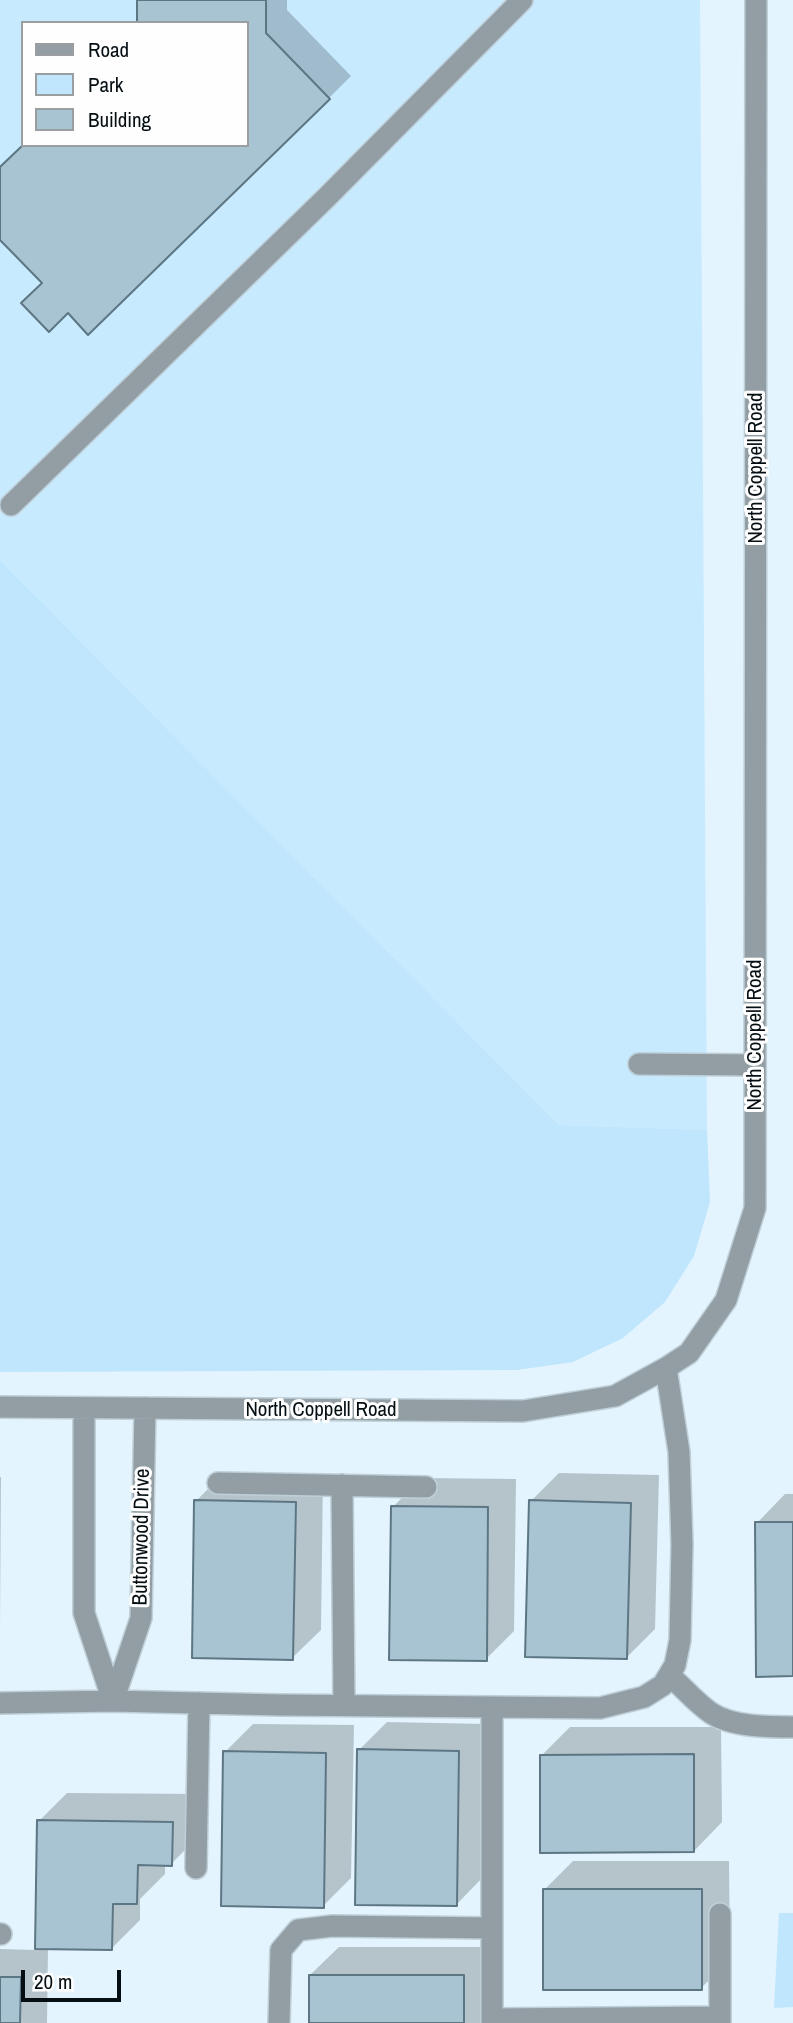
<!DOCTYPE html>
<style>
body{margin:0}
#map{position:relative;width:793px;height:2023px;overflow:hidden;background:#e3f4fe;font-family:"Archivo Narrow",sans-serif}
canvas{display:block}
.legend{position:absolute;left:21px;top:21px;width:228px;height:126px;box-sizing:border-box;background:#fefefe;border:2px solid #9a9ea0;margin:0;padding:9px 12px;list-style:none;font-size:21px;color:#050e13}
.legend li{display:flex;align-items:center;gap:14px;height:35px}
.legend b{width:35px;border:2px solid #9a9ea0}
.scale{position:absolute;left:21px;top:1970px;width:100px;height:32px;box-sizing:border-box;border:4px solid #050e13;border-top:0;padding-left:9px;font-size:21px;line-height:24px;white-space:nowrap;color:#050e13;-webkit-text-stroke:5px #fefefe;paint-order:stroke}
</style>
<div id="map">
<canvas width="793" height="2023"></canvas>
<ul class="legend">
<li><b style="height:9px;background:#929ea4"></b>Road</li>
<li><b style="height:19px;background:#bfe6fc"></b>Park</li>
<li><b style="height:19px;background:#a8c3d2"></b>Building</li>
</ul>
<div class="scale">20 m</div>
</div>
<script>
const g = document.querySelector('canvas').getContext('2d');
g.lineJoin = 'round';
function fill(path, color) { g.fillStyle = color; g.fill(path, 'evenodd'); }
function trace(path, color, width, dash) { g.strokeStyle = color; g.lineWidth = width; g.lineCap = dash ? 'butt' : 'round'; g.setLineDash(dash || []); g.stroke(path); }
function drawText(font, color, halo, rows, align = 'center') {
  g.font = font + ' "Archivo Narrow",sans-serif'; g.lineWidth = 6; g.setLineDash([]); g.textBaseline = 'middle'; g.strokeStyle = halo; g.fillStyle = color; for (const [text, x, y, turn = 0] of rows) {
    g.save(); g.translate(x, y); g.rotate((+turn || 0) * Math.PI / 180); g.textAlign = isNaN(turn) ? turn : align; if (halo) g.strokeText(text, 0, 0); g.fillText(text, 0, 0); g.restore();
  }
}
fill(new Path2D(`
 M0 0H700L707 1130 559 1125 0 560ZM23 23H247V145H23Z`), '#c7eaff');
fill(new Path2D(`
 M0 560 559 1125 707 1130 710 1202 694 1256 665 1302 623 1338 573 1362 517 1370 0 1372Z
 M779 1913H793V2007L774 2008Z`), '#bfe6fc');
fill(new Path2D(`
 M139 0H287V10L351 76 329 98 44 283 0 237V169L247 145V23Z
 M224 1473 323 1474 321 1630 292 1658 196 1501Z
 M559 1473 659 1475 655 1629 627 1657 531 1501Z
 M0 1477H1L0 1629Z
 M421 1478 516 1479 514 1631 486 1659 393 1507Z
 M785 1494H793V1675L757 1523Z
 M387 1722 486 1724 484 1876 456 1905 359 1750Z
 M253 1724 354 1725 351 1878 323 1906 225 1752Z
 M570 1727H721L722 1822 694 1851 541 1756Z
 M67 1793 200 1794V1835L171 1864H165V1874L140 1899V1920L112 1948H48L47 2023H0V1949L37 1950 39 1821Z
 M573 1861H729L730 1960 701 1988 544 1890Z
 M339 1947H492V2023H310V1975Z`), '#0003');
const building = new Path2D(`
 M137 0H266V33L330 99 88 335 68 313 49 332 21 303 42 283 0 240V167L23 145H247V23H137Z
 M194 1500 296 1502 293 1660 192 1658Z
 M529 1500 631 1503 627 1659 525 1657Z
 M391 1506 488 1507 487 1661 389 1660Z
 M755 1522H793V1676L756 1677Z
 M357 1749 459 1751 457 1906 355 1905Z
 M223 1751 326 1753 324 1908 221 1906Z
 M694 1754V1852L540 1853V1755Z
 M37 1820 173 1822 172 1866 138 1865 137 1904H113L112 1950 35 1949Z
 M543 1889H702V1990H543Z
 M309 1975H464V2023H309Z
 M0 1977H21L20 2023H0Z`);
fill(building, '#a8c3d2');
trace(building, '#5d7684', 2);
const minor = new Path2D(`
 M11 505 327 197 522 0
 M639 1064 755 1065
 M0 1407 523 1411 615 1396 666 1368 689 1353 726 1300 755 1208 756 0
 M84 1408V1613L113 1701
 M218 1483 426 1487
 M342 1485 344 1705
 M669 1675C683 1687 696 1703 711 1713 732 1727 769 1727 793 1727
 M113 1701 141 1618 145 1408
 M0 1703 113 1701 280 1705 600 1708 644 1697 663 1685 675 1665 680 1640 682 1544 679 1452 666 1368
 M492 1707V2023
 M196 1868 199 1703
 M720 1914V2023
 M0 1934H1
 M492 2019 720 2017
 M279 2023 281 1950 298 1930 332 1926 491 1928`);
trace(minor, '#bfcfd8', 24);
trace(minor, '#929ea4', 21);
drawText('21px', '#050e13', '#fefefe', [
 ["North Coppell Road",756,468,-90],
 ["North Coppell Road",755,1035,-90],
 ["North Coppell Road",321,1410],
 ["Buttonwood Drive",142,1537,-89]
]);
</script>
